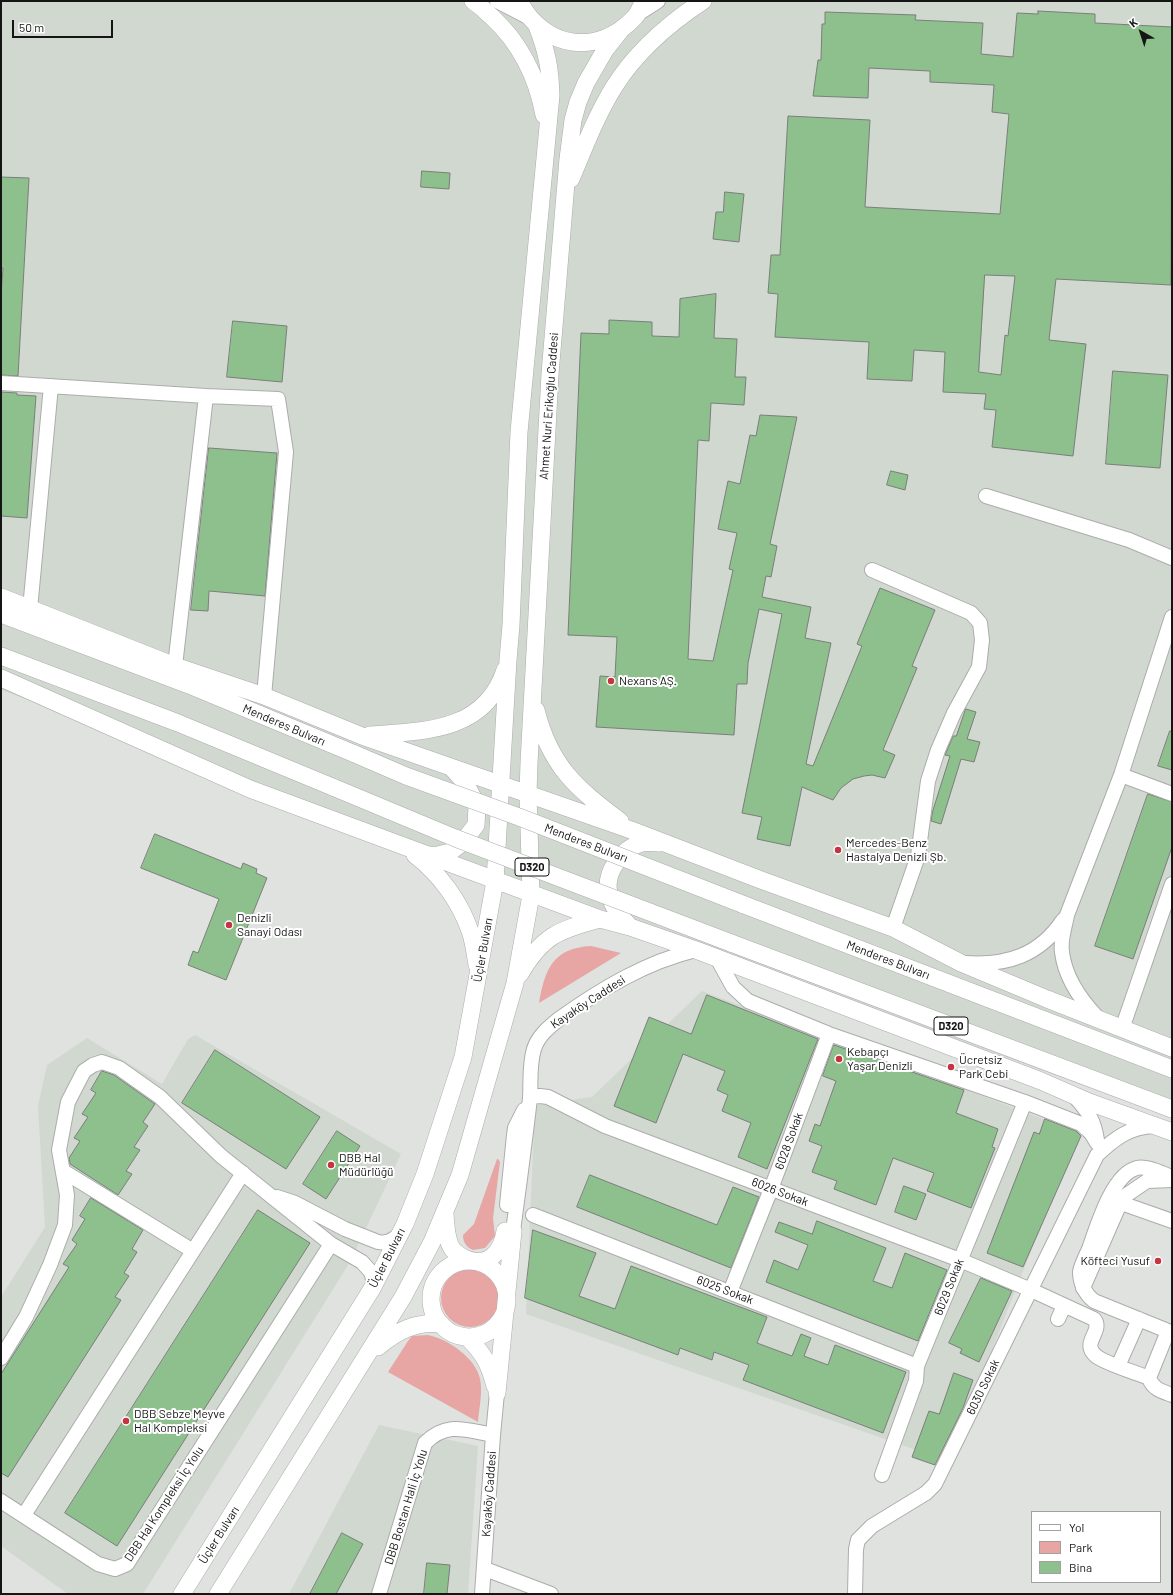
<!DOCTYPE html>
<meta charset="utf-8">
<style>
body{margin:0}
#map{position:relative;width:1173px;height:1595px;overflow:hidden;background:#dfe2df;font-family:Barlow,sans-serif}
canvas{display:block}
.frame{position:absolute;inset:0;border:2px solid #151515;pointer-events:none}
.legend{position:absolute;left:1031px;top:1511px;width:130px;height:72px;box-sizing:border-box;background:#fff;border:1px solid #a1a1a1;margin:0;padding:5px 7px;list-style:none;font-size:12px;color:#151515}
.legend li{display:flex;align-items:center;gap:8px;height:20px}
.legend b{width:20px;border:1px solid #a1a1a1}
.north{position:absolute;left:1121px;top:12px;width:40px;height:40px;-webkit-text-stroke:3px #fff;paint-order:stroke;rotate:321deg;font-size:11px;font-weight:700;line-height:16px;text-align:center;color:#151515}
.north::after{content:'';display:block;margin:auto;width:14px;height:18px;background:#151515;clip-path:polygon(50% 0,100% 100%,50% 72%,0 100%)}
.scale{position:absolute;left:12px;top:20px;width:101px;height:18px;box-sizing:border-box;border:2px solid #151515;border-top:0;padding-left:5px;font-size:12px;line-height:14px;white-space:nowrap;color:#151515;-webkit-text-stroke:3px #fff;paint-order:stroke}
</style>
<div id="map">
<canvas width="1173" height="1595"></canvas>
<div class="frame"></div>
<ul class="legend">
<li><b style="height:5px;background:#fff"></b>Yol</li>
<li><b style="height:11px;background:#e7a6a4"></b>Park</li>
<li><b style="height:11px;background:#8dc08c"></b>Bina</li>
</ul>
<div class="north">K</div>
<div class="scale">50 m</div>
</div>
<script>
const g = document.querySelector('canvas').getContext('2d');
g.lineJoin = 'round';
function fill(path, color) { g.fillStyle = color; g.fill(path, 'evenodd'); }
function trace(path, color, width, dash) { g.strokeStyle = color; g.lineWidth = width; g.lineCap = dash ? 'butt' : 'round'; g.setLineDash(dash || []); g.stroke(path); }
function drawText(font, color, halo, rows, align = 'center') {
  g.font = font + ' Barlow,sans-serif'; g.lineWidth = 4; g.setLineDash([]); g.textBaseline = 'middle'; g.strokeStyle = halo; g.fillStyle = color; for (const [text, x, y, turn = 0] of rows) {
    g.save(); g.translate(x, y); g.rotate((+turn || 0) * Math.PI / 180); g.textAlign = isNaN(turn) ? turn : align; if (halo) g.strokeText(text, 0, 0); g.fillText(text, 0, 0); g.restore();
  }
}
fill(new Path2D(`
 M1 1H1172V1118L1 690Z
 M702 991 1078 1132 948 1461 526 1314 535 1105 592 1097Z
 M195 1035 401 1154 350 1262 143 1594H68L1 1546V1297L45 1227 38 1106 47 1065 87 1038 162 1084 188 1039Z
 M379 1425 478 1446 468 1594H289Z`), '#d0d8d0');
fill(new Path2D(`
 M591 946 621 953 539 1003C545 969 553 948 591 946Z
 M497 1159H498L500 1162 493 1218 495 1236 485 1248 473 1250C466 1247 463 1242 463 1235L474 1224Z
 M441 1298a29 29 0 1 1 58 0a29 29 0 1 1-58 0Z
 M428 1335C448 1339 476 1358 480 1379 483 1392 479 1408 478 1422L388 1372 408 1341 412 1336Z`), '#e7a6a4');
const building = new Path2D(`
 M1038 11 1095 14V23L1172 27 1171 285 1056 279 1049 340 1086 344 1073 456 992 447 996 410 984 409 986 394 943 392 945 352 914 350 912 381 867 379 869 342 775 337 778 294 768 293 771 255H780L788 116 870 120 865 207 1000 214 1009 114 992 112 994 85 930 82V71L869 68 868 98 813 96 818 60H821L822 24H825V12L916 15 915 20 983 23 981 54 1013 57 1017 13 1038 14ZM985 275 1015 276 1008 336 1005 335 1001 375 979 372Z
 M422 171 450 173 449 189 421 187Z
 M1 177 29 178 18 376 1 375V296L3 268H1Z
 M725 192 744 194 739 242 713 239 716 212H723Z
 M716 294 714 338 737 339 735 377H746L744 405 711 403 709 441 698 440 688 659 713 661 733 570 729 569 737 533 718 529 728 481 740 484 750 435 756 436 760 415 797 417 770 544 777 546 771 577 766 576 762 597 811 607 805 638 831 643 806 764 813 766 862 646 857 644 880 588 935 610 912 666 917 668 883 750 895 755 885 778 872 775 864 776 853 779 841 788 833 800 802 787 790 846 757 839 762 817 742 813 782 614 759 609 748 663 747 684H737L734 735 596 727 600 676 615 677 617 637 568 635 581 333 609 334V320L652 322V336L679 337 680 299Z
 M233 321 287 326 282 382 227 377Z
 M1113 371 1168 375 1160 468 1106 464Z
 M1 392 17 393V395L36 396 27 518 1 516Z
 M209 448 277 453 265 596 209 591 208 611 191 610Z
 M891 471 908 475 905 490 887 485Z
 M966 709 976 712 967 739 980 742 974 762 961 759 941 824 931 821 933 810 950 756 945 755 946 753 953 736H956Z
 M1170 731 1172 732V770L1158 766Z
 M1148 794 1172 802V847L1133 959 1095 946Z
 M155 834 241 869 243 863 257 869 256 873 267 878 226 980 188 965 193 951 198 953 219 899 141 868Z
 M707 995 818 1039 767 1169 738 1157 751 1123 722 1111 728 1095 717 1090 725 1071 683 1054 656 1123 614 1106 649 1017 691 1034Z
 M834 1045 964 1090 956 1113 998 1129 992 1147 995 1148 971 1208 927 1191 934 1173 893 1158 876 1205 834 1189 837 1181 812 1172 822 1146 809 1141 815 1124 820 1126 836 1081 823 1076Z
 M215 1050 320 1117 286 1169 182 1103Z
 M102 1071 114 1075 155 1104 143 1122 148 1126 134 1147 140 1150 126 1171 132 1174 118 1195 70 1164 69 1158 80 1141 74 1138 88 1117 82 1114 96 1093 91 1090Z
 M1045 1119 1076 1131 1081 1136 1023 1267 987 1253 1034 1132 1039 1134Z
 M337 1131 360 1146 326 1199 303 1184Z
 M590 1175 717 1225 733 1187 759 1197 731 1268 577 1207Z
 M904 1186 926 1194 916 1220 895 1212Z
 M91 1198 143 1230 132 1249 137 1252 124 1273 129 1276 115 1297 121 1300 8 1477 1 1473V1374L69 1267 63 1264 77 1244 72 1240 85 1219 80 1216Z
 M258 1210 310 1243 117 1546 65 1513Z
 M817 1221 886 1248 873 1281 892 1288 905 1253 947 1270 918 1341 766 1282 774 1260 798 1270 808 1245 775 1232 779 1222 812 1234Z
 M533 1230 596 1253 579 1296 615 1309 631 1266 767 1317 757 1343 792 1356 801 1334 811 1338 804 1356 828 1365 835 1345 906 1372 883 1433 743 1380 749 1365 714 1352 712 1360 680 1348 678 1355 525 1298Z
 M981 1278 1012 1291 979 1362 960 1353 962 1349 949 1343Z
 M954 1373 973 1380 963 1408 935 1465 912 1457 929 1411 939 1414Z
 M342 1533 363 1544 336 1594H310Z
 M427 1563 450 1565 447 1594H424Z`);
fill(building, '#8dc08c');
trace(building, '#7c7e7c', 1);
const minor = new Path2D(`
 M497 1 528 17
 M636 15 658 1
 M1 383 206 396 278 399 286 452 264 696
 M986 496 1129 540 1172 558
 M872 570 971 613 980 623 982 640 979 667 954 713 938 750 928 781 918 856 893 928
 M30 609 51 386
 M175 666 206 396
 M1121 775 1172 794
 M717 958 733 987 748 1001 829 1034 1025 1102 1081 1124 1091 1133 1097 1143
 M965 963C1007 966 1040 955 1063 920
 M1097 1017C1080 999 1065 978 1062 952 1060 940 1065 927 1067 915L1121 775 1172 617
 M1122 1029 1172 884
 M530 1097 540 1096 548 1097 605 1126 960 1260 1031 1290 1094 1319C1104 1331 1080 1343 1096 1356 1104 1363 1137 1373 1149 1378L1168 1331 1094 1301C1085 1294 1080 1283 1080 1272 1081 1265 1086 1256 1089 1249 1097 1227 1112 1174 1137 1168 1146 1165 1163 1174 1172 1177
 M1075 1097C1088 1111 1094 1120 1097 1140
 M63 1171 193 1251
 M277 1197 295 1203 345 1229 378 1242C387 1244 392 1240 399 1235
 M1121 1203 1172 1221
 M507 1205 514 1135 515 1128 524 1110
 M533 1215 917 1366
 M513 1231C519 1187 525 1142 530 1098 531 1082 529 1065 534 1049 538 1036 549 1027 559 1019 601 989 646 962 696 950
 M1083 1288 1118 1208 1125 1196 1147 1181 1172 1180
 M730 1292 771 1189 829 1034
 M1058 1319 1064 1306
 M1 1358 26 1317 50 1265 65 1225 67 1195 59 1150 68 1102 84 1071 93 1065 102 1062 119 1068 160 1097 221 1156 331 1244 362 1262 371 1272 373 1279V1287
 M1118 1366 1139 1319
 M1149 1378C1153 1389 1161 1391 1172 1395
 M882 1475 916 1381 917 1366 1025 1102
 M1 1501 98 1564 115 1569 127 1564 331 1244
 M24 1515 243 1173
 M485 1569 551 1594
 M379 1594 425 1443C447 1421 465 1430 493 1435
 M482 1594 493 1435 497 1393
 M855 1594 856 1549 858 1540 872 1526 926 1493 935 1484 1097 1155C1114 1139 1129 1127 1154 1126`);
const major = new Path2D(`
 M473 1C480 5 486 12 492 17 520 43 537 77 544 115
 M519 1C544 49 598 57 635 17 639 12 641 6 644 1
 M571 179C584 148 596 116 614 87 636 52 668 24 703 1
 M1 597 175 666 264 696 362 736 631 830 761 880 893 928 961 963 1047 999 1172 1048
 M1 614 189 685 355 754
 M1 656 178 723 335 788
 M1 678 250 789 600 919 630 927 696 950 1041 1081 1089 1102 1172 1132
 M536 710C550 766 576 788 620 821
 M370 735C424 731 485 732 505 670
 M415 855C440 874 460 902 470 931 474 942 475 954 477 965
 M428 855 434 856 450 852 462 843 476 825 477 806 466 784 452 768
 M742 904 1172 1069
 M630 927C621 917 612 907 609 893 604 873 622 848 642 843 647 842 655 843 660 843
 M731 943 1172 1109
 M520 974C542 936 558 930 600 919
 M445 1214C446 1225 446 1241 453 1250 457 1254 462 1257 466 1259 489 1268 502 1251 505 1231
 M431 1299a38 38 0 1 1 76 0a38 38 0 1 1-76 0Z
 M467 1337C483 1353 489 1363 495 1386
 M378 1347C397 1331 416 1321 441 1324
 M497 1393 513 1231
 M182 1594 373 1287 405 1224 425 1174 463 1057 495 881 508 660 511 625 519 432 551 95C550 67 547 52 537 26
 M218 1594 403 1297 432 1242 460 1175 515 983 531 895 528 794 529 763 550 374 568 159 573 120 578 102 586 83 605 50 620 31`);
trace(minor, '#abadab', 16);
trace(major, '#abadab', 18);
trace(minor, '#fff', 14);
trace(major, '#fff', 17);
const majorBridge = new Path2D(`
 M355 754 406 776 519 817 742 904
 M335 788 455 838 731 943`);
trace(majorBridge, '#abadab', 18, []);
trace(majorBridge, '#fff', 17);
for (const [x, y, r, color] of [
 [611,681,4,"#c43441"],
 [838,850,4,"#c43441"],
 [229,925,4,"#c43441"],
 [839,1059,4,"#c43441"],
 [951,1067,4,"#c43441"],
 [331,1165,4,"#c43441"],
 [1158,1261,4,"#c43441"],
 [126,1421,4,"#c43441"]
]) { const dot = new Path2D(); dot.arc(x, y, r, 0, 2 * Math.PI); g.fillStyle = color; g.fill(dot); trace(dot, '#fff', 1.5); }
for (const [x, y, w] of [
 [532,867,34],
 [951,1026,34]
]) { const box = new Path2D(); box.roundRect(x - w / 2, y - 9, w, 18, 3); g.fillStyle = '#fff'; g.fill(box); trace(box, '#151515', 1); }
drawText('bold 11px', '#151515', null, [
 ["D320",532,867],
 ["D320",951,1026]
]);
drawText('12px', '#151515', '#fff', [
 ["Ahmet Nuri Erikoğlu Caddesi",549,406,-86],
 ["Menderes Bulvarı",284,725,23],
 ["Menderes Bulvarı",586,843,21],
 ["Üçler Bulvarı",483,950,-80],
 ["Menderes Bulvarı",888,960,21],
 ["Kayaköy Caddesi",588,1002,-33],
 ["6028 Sokak",789,1141,-70],
 ["6026 Sokak",780,1192,21],
 ["Üçler Bulvarı",387,1258,-63],
 ["6029 Sokak",949,1287,-68],
 ["6025 Sokak",725,1290,21],
 ["6030 Sokak",983,1387,-64],
 ["Kayaköy Caddesi",489,1494,-86],
 ["DBB Hal Kompleksi İç Yolu",164,1504,-57],
 ["DBB Bostan Hali İç Yolu",406,1507,-73],
 ["Üçler Bulvarı",219,1535,-58]
]);
drawText('12px', '#151515', '#fff', [
 ["Nexans AŞ.",619,681],
 ["Mercedes-Benz",846,843],
 ["Hastalya Denizli Şb.",846,857],
 ["Denizli",237,918],
 ["Sanayi Odası",237,932],
 ["Kebapçı",847,1052],
 ["Yaşar Denizli",847,1066],
 ["Ücretsiz",959,1060],
 ["Park Cebi",959,1074],
 ["DBB Hal",339,1158],
 ["Müdürlüğü",339,1172],
 ["Köfteci Yusuf",1150,1261,"right"],
 ["DBB Sebze Meyve",134,1414],
 ["Hal Kompleksi",134,1428]
], 'left');
</script>
